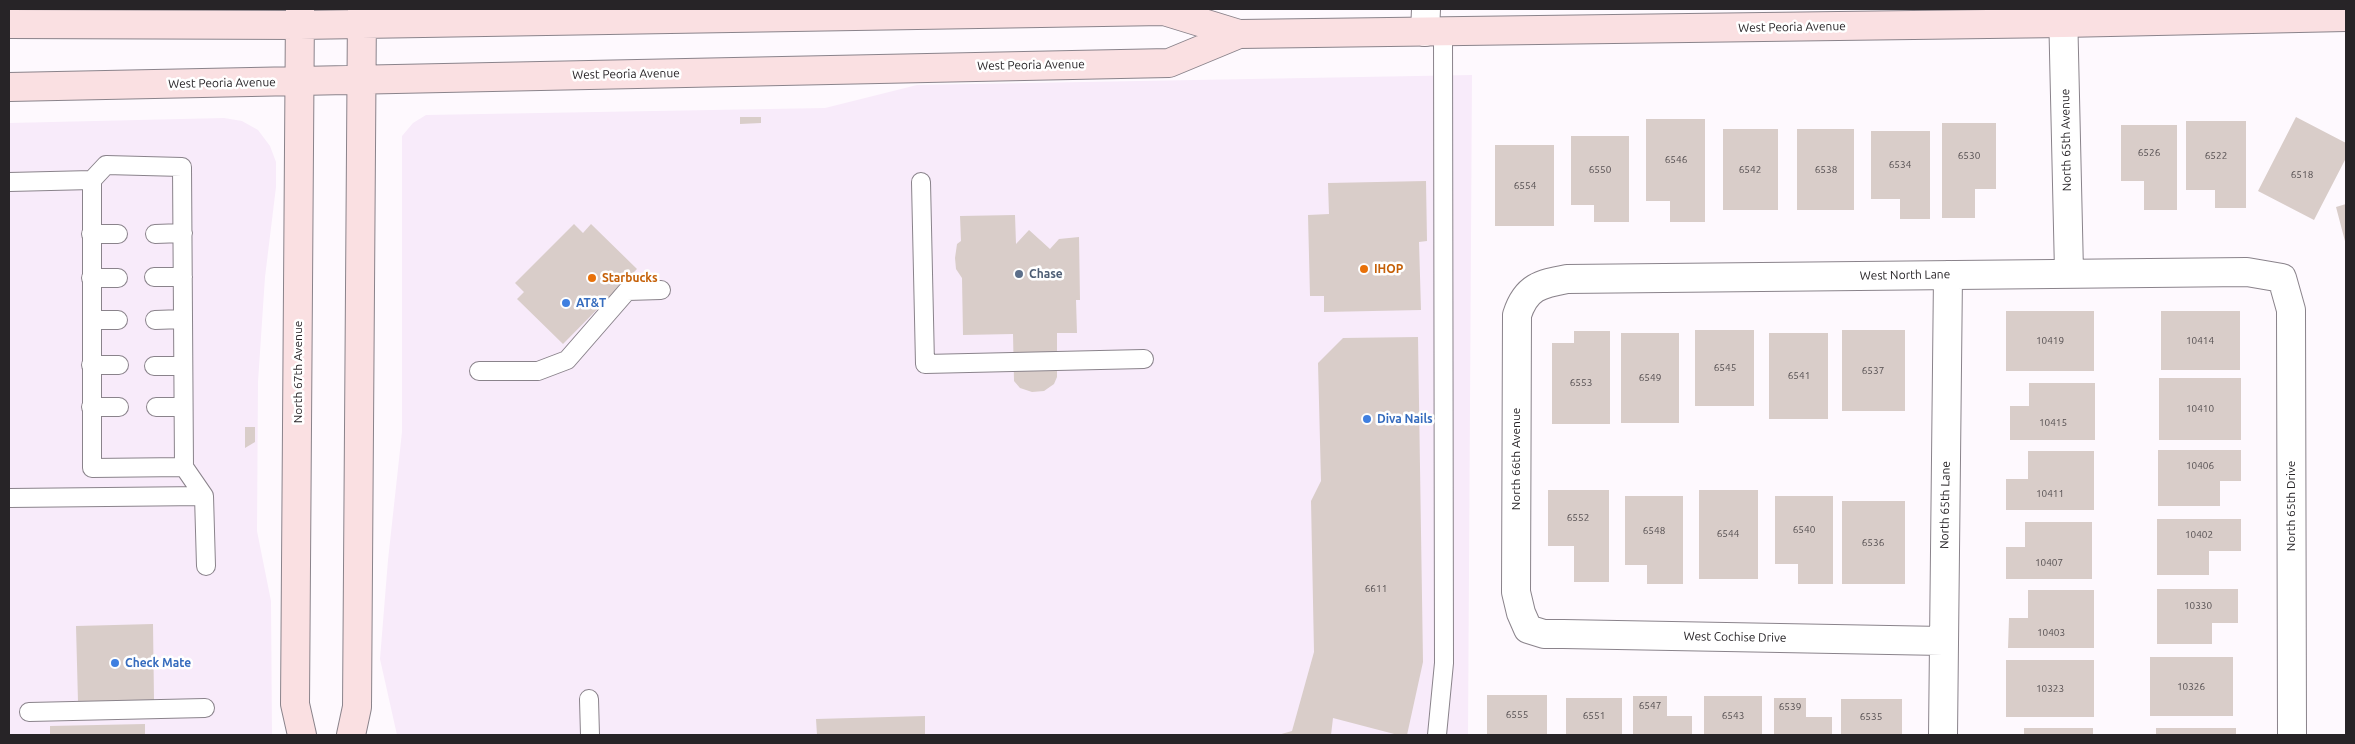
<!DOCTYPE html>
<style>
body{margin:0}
#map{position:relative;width:2355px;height:744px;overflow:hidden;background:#fef9fe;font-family:Ubuntu,sans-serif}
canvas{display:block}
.frame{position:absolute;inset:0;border:10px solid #272427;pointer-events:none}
</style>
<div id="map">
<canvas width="2355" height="744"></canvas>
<div class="frame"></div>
</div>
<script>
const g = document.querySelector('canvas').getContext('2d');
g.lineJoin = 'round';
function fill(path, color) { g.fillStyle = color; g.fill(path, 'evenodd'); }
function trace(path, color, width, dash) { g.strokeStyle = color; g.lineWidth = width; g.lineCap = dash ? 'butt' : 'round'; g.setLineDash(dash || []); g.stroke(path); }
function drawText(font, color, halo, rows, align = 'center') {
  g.font = font + ' Ubuntu,sans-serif'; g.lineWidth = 5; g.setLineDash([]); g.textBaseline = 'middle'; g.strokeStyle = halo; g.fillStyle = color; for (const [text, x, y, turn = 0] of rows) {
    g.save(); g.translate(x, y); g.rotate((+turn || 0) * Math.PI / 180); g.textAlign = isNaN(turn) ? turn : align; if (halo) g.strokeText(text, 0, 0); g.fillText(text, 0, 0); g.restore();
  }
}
fill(new Path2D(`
 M1472 75 1468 735H397L380 659 388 560 402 432V136L413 123 426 115 825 108 917 85Z
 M224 118 242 121 258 130 270 146 276 162V187L265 277 258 382 257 531 271 601 272 735H9V123Z`), '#f8ebfa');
fill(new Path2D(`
 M740 117H761V123L740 124Z
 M2296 117 2346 143V158L2314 220 2258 191Z
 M1646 119H1705V222H1670V201H1646Z
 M2186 121H2246V208H2215V190H2186Z
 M1942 123H1996V189H1975V218H1942Z
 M2121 125H2177V210H2144V181H2121Z
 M1723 129H1778V210H1723Z
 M1797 129H1854V210H1797Z
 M1871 131H1930V219H1900V199H1871Z
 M1571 136H1629V222H1594V205H1571Z
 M1495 145H1554V226H1495Z
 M1426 181 1427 241 1419 242 1421 310 1324 312V296H1310L1308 215 1329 214 1328 183Z
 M2346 204V245L2336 207Z
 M1015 215 1016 244 1029 230 1050 249 1059 239 1079 237 1080 300H1076L1077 333H1057V377L1054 384 1044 391 1032 392 1020 388 1014 381 1013 334 963 335 962 278 956 269 955 258 957 244 961 241 960 216Z
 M574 224 583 233 591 224 637 269 563 344 517 299 524 292 515 283Z
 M2006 311H2094V371H2006Z
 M2161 311H2240V370H2161Z
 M1695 330H1754V406H1695Z
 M1842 330H1905V411H1842Z
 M1574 331H1610V424H1552V343H1574Z
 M1621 333H1679V423H1621Z
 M1769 333H1828V419H1769Z
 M1418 337 1423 662 1407 735H1398L1333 718 1331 735H1278L1292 731 1314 652 1311 501 1321 481 1318 363 1343 338Z
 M2159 378H2241V440H2159Z
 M2029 383H2095V440H2010V406H2029Z
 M245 427H255V442L245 448Z
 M2158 450H2241V481H2220V506H2158Z
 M2028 451H2094V510H2006V479H2028Z
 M1548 490H1609V582H1574V546H1548Z
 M1699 490H1758V579H1699Z
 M1625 496H1683V584H1647V565H1625Z
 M1775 496H1833V584H1798V564H1775Z
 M1842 501H1905V584H1842Z
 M2157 519H2241V551H2209V575H2157Z
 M2025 522H2092V579H2006V547H2025Z
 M2157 589H2238V623H2212V644H2157Z
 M2028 590H2094V648H2008L2009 618H2028Z
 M153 624 154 700 78 702 76 626Z
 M2150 657H2233V716H2150Z
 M2006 660H2094V717H2006Z
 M1487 695H1547V735H1487Z
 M1633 696H1667V716H1692V735H1633Z
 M1704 696H1762V735H1704Z
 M1566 698H1622V735H1566Z
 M1774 698H1806V717H1832V735H1774Z
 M1841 699H1902V735H1841Z
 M925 716V735H817L816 719Z
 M145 724V735H50V726Z
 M2024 728H2093V735H2024Z
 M2156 728H2236V735H2156Z`), '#d9cdc9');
const lane = new Path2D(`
 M92 180 106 165 182 167 184 467 204 496
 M9 182 92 180V468L184 467
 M921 182 925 364 1144 359
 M91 234H118
 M155 234 183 233
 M154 277H183
 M91 278H118
 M92 320H118
 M155 320 183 319
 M91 365H119
 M154 366H183
 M479 371H538L567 360 627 291 661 290
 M91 407H119
 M156 407H183
 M9 498 204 496 206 566
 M589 699 590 735
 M29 712 205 708
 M1437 735 1444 663 1443 32`);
const street = new Path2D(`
 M2063 9 2069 272
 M1425 32 1426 9
 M1943 641 1563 634H1544L1528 629 1521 613 1516 592 1517 315C1526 287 1540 284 1567 279L2247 272 2282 278 2291 310 2292 735
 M1943 735 1948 275`);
const secondary = new Path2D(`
 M300 9 295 704 302 735
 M9 24 300 25 1164 11 1239 34 2063 23 2346 17
 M9 87 1169 63 1239 34
 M351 735 357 707 362 9`);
trace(lane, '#8a838b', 20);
trace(street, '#8a838b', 30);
trace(secondary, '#8a838b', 30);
trace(lane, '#fff', 18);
trace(street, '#fff', 28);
trace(secondary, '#fae0e2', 28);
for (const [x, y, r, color] of [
 [1364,269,5,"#e8710a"],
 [1019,274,5,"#5c6f8a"],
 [592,278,5,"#e8710a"],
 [566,303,5,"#3f7fe0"],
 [1367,419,5,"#3f7fe0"],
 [115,663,5,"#3f7fe0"]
]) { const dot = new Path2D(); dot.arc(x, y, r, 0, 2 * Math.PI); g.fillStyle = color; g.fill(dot); trace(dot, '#fff', 2); }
drawText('10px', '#544e50', null, [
 ["6526",2149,153],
 ["6530",1969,156],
 ["6522",2216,156],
 ["6546",1676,160],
 ["6534",1900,165],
 ["6550",1600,170],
 ["6542",1750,170],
 ["6538",1826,170],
 ["6518",2302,175],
 ["6554",1525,186],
 ["10419",2050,341],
 ["10414",2200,341],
 ["6545",1725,368],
 ["6537",1873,371],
 ["6541",1799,376],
 ["6549",1650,378],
 ["6553",1581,383],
 ["10410",2200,409],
 ["10415",2053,423],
 ["10406",2200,466],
 ["10411",2050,494],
 ["6552",1578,518],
 ["6540",1804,530],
 ["6548",1654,531],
 ["6544",1728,534],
 ["10402",2199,535],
 ["6536",1873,543],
 ["10407",2049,563],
 ["6611",1376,589],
 ["10330",2198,606],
 ["10403",2051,633],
 ["10326",2191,687],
 ["10323",2050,689],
 ["6547",1650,706],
 ["6539",1790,707],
 ["6555",1517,715],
 ["6551",1594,716],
 ["6543",1733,716],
 ["6535",1871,717]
]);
drawText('12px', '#272427', '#fff', [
 ["West Peoria Avenue",1792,27,-1],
 ["West Peoria Avenue",1031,65,-1],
 ["West Peoria Avenue",626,74,-1],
 ["West Peoria Avenue",222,83,-1],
 ["North 65th Avenue",2066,140,-91],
 ["West North Lane",1905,275,-1],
 ["North 67th Avenue",298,372,-90],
 ["North 66th Avenue",1516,459,-90],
 ["North 65th Lane",1945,505,-89],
 ["North 65th Drive",2291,506,-90],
 ["West Cochise Drive",1735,637,1]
]);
drawText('bold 12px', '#c56008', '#fff', [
 ["IHOP",1374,269],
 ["Starbucks",602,278]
], 'left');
drawText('bold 12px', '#4e5e75', '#fff', [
 ["Chase",1029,274]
], 'left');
drawText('bold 12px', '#366cbe', '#fff', [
 ["AT&T",576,303],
 ["Diva Nails",1377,419],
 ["Check Mate",125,663]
], 'left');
</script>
